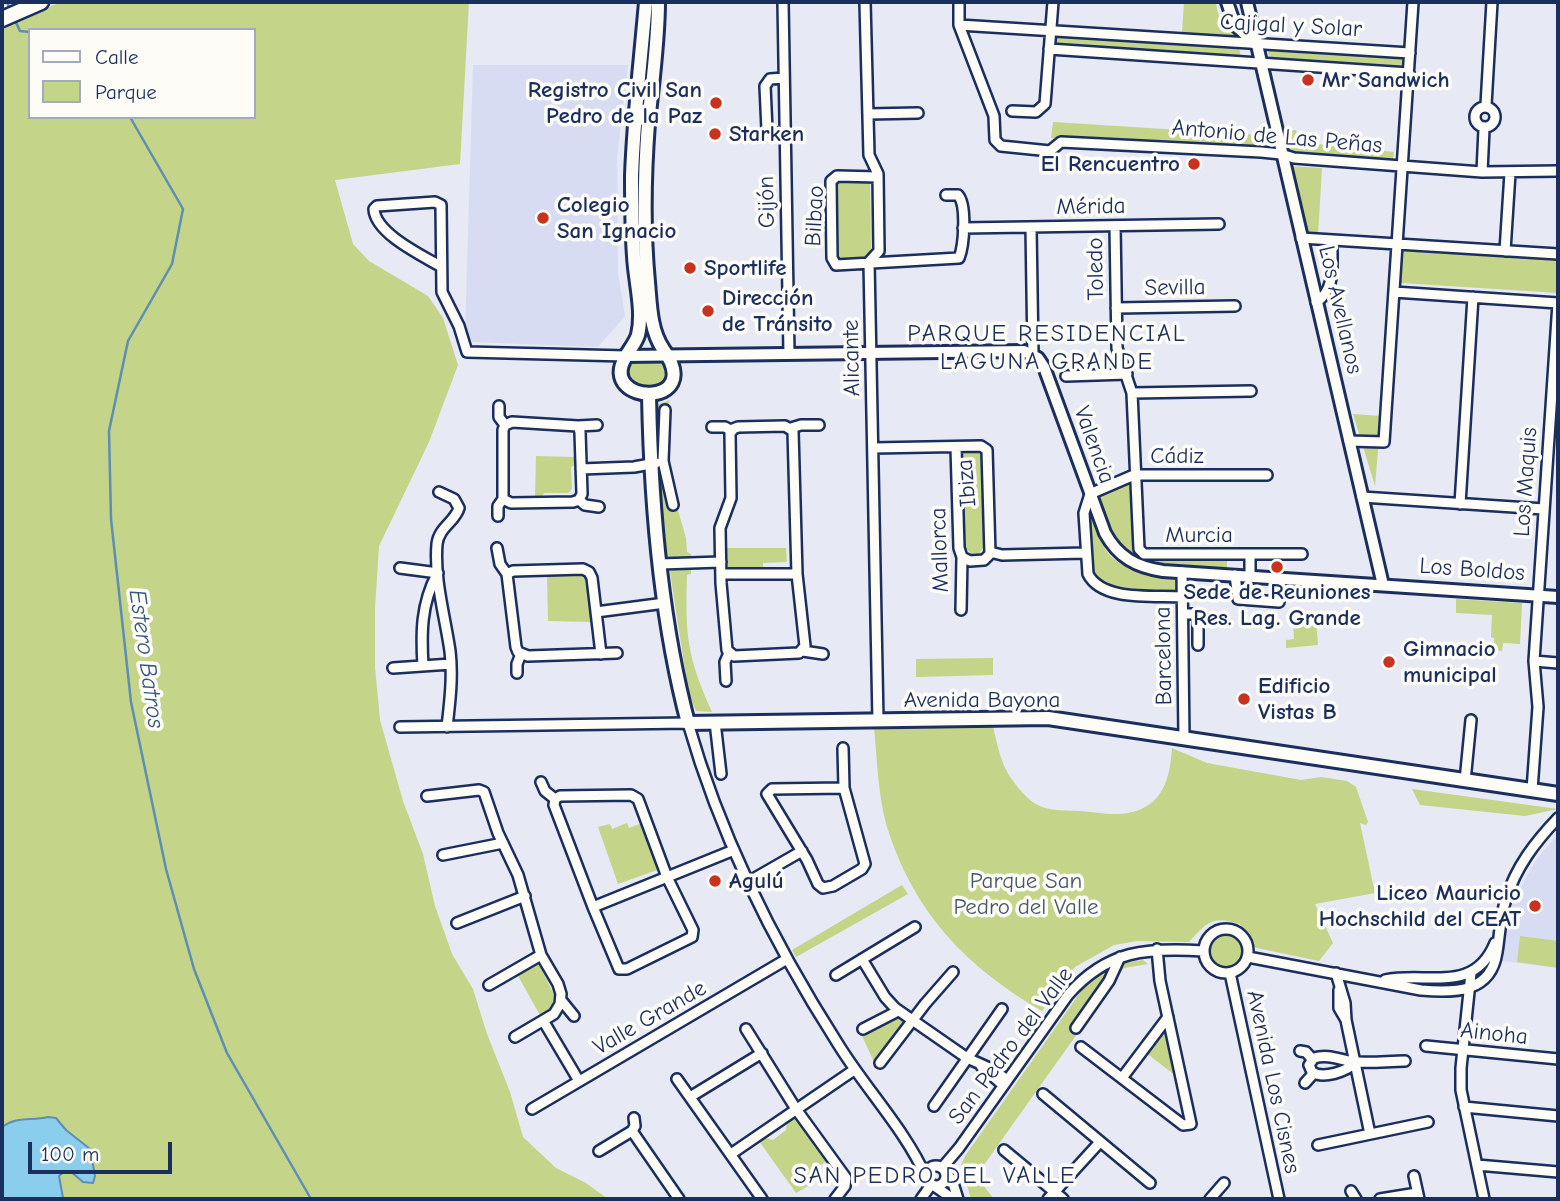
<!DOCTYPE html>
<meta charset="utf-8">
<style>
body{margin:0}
#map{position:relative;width:1560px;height:1201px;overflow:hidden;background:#e7e9f4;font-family:"Comic Neue",sans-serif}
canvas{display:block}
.frame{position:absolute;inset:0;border:4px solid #1b2f5e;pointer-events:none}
.legend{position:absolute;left:28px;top:28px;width:228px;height:91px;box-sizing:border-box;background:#fdfcf7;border:2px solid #a3aaba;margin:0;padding:9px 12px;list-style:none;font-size:21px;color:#1b2f5e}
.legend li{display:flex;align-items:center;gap:14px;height:35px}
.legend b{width:35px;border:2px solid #a3aaba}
.scale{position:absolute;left:28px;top:1142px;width:144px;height:32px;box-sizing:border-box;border:4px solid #1b2f5e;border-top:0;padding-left:9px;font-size:21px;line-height:24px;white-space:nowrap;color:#1b2f5e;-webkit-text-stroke:5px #fdfcf7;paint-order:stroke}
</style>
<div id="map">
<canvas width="1560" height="1201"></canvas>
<div class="frame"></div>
<ul class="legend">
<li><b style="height:9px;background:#fdfcf7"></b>Calle</li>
<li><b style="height:19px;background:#c4d488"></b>Parque</li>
</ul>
<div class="scale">100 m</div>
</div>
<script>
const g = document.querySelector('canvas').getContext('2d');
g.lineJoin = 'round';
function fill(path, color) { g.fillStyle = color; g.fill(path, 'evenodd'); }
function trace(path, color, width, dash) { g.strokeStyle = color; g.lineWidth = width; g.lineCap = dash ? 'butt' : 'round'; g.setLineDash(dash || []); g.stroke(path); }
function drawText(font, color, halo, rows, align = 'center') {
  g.font = font + ' "Comic Neue",sans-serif'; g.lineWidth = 7; g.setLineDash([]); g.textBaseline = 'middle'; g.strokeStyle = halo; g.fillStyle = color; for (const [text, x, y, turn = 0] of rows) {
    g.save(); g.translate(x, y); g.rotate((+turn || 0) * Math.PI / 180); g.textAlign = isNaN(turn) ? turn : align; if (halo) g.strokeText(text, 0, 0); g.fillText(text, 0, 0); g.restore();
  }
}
fill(new Path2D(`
 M473 65H628L617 157 618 273 625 316 598 347 473 342 465 335Z
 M1558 834V968L1502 961 1510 913 1514 899 1536 860Z`), '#d8dcf2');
fill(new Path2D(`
 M61 2H469L460 164 335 180 353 244 369 261 428 296 443 318 458 365 429 442 379 546 375 608V667L380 720 403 801 423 854 435 906 452 954 473 989 487 1034 510 1092 523 1137 556 1168 586 1183 608 1199H2V26ZM30 30H254V117H30Z
 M1184 2H1216C1217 16 1224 30 1237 36L1182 33Z
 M1053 35 1239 47 1241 58 1052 47Z
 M1266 47 1405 57 1404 69 1271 60Z
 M1053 122 1260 135 1263 148 1051 138Z
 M1279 130H1296L1299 142 1394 152 1391 170 1285 164Z
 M1288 166 1322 168 1318 235 1304 234Z
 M838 180 870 182 871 248 870 255 864 261 839 262 835 259V182Z
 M1402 251 1558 260V293L1401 283Z
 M666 361C671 373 665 380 656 387 638 388 623 383 629 362Z
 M670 400 668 405 661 410C656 441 663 474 668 505L677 507 686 538 687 552 691 554V559L665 560 656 405Z
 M1353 414 1381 416 1375 486Z
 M978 449 983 455 986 543 979 554 973 555 965 548 962 456 965 450Z
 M536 456 575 457V465L571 467 572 489 568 493H544L540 499 535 498Z
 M1127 484 1130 486 1136 551 1227 558V568C1172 565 1106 569 1100 496Z
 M1092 513C1097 524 1099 535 1103 545 1114 570 1153 577 1177 579V594L1106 587 1091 575 1087 514Z
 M726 548H786L787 562 763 563V570H731L727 565Z
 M673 568 691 569V574L687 575C685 635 687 657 712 712L696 711 689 695 670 572Z
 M547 574H585L588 578 591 622 548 621Z
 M1456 599 1522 603 1520 644 1503 643 1502 651 1493 650 1494 638 1491 637 1492 615 1456 613Z
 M1316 617 1318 645 1286 648V640L1294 639 1293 619Z
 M993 658V675L916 677V659Z
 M992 722C1000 756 1002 773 1028 798 1042 812 1061 810 1079 811 1094 812 1113 816 1128 813 1163 807 1170 778 1172 748L1207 763 1301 780 1321 777 1347 781 1356 787 1368 822 1366 825 1360 823 1375 893 1315 904 1333 943 1319 961 1252 947 1240 924C1212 915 1207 922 1189 942L1137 941 1114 945 1075 967 1042 1011C966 967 914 913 887 827 878 796 877 759 874 726Z
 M1412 789 1558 809 1525 816 1420 805Z
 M627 823 629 828 642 823 660 869 618 884 598 827 610 824 612 829Z
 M902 885 908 894 796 957 792 950Z
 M1208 952a18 18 0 1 1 36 0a18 18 0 1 1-36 0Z
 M1520 936 1558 941V968L1517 962Z
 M1143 960 1148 964 1124 968 976 1176 994 1199H971L961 1165 965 1156 1084 987 1115 964Z
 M537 964H539L554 995 551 1009 541 1017 517 974Z
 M898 1017 903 1019V1027L875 1064 862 1036Z
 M1165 1028 1176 1076 1145 1052Z
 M792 1118 799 1120 828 1160 815 1169 817 1174 806 1182 808 1186 796 1193 759 1141 765 1138 773 1140 786 1130 787 1122Z`), '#c4d488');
const water = new Path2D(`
 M48 1117 56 1118 66 1130 90 1149 95 1176 93 1183 83 1182 70 1171H65L59 1176 63 1198 65 1199H2V1127C17 1116 31 1121 48 1117Z`);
fill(water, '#8bcdec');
trace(water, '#5e8eb3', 2);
trace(new Path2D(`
 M7 2 10 9
 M14 18 20 31 30 32
 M130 117 183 209 172 264 128 341 109 431 111 519 131 702 166 869 194 969 227 1053 311 1199`), '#5e8eb3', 2.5);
const minor = new Path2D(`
 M783 2 789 354
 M865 2 869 155 878 174 879 251 869 262 878 721
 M959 2V25L994 116 995 140 1001 146 1050 151 1061 142 1261 152 1281 154 1294 158 1482 172 1558 171
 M959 25 1410 53
 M1049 49 1409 73
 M784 78 770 79 765 86 767 130 773 133H785
 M1486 105 1492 2
 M1475 117a10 10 0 1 1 20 0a10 10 0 1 1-20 0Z
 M1012 111 1036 112 1045 104 1053 2
 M868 114 918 113
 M1482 172 1484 129
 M878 177 837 176 831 181 832 258 836 265 959 258C964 246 967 205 958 195H946
 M1115 226 1117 348 1132 393 1139 549 1144 554H1302
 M1031 227 1033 354
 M963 228 1219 224
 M1301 238 1558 254
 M1505 251 1510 173
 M440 266C421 255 375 233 374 209L377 206 435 202 441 205 442 292 459 326 467 352 626 356
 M1394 292 1558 303
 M1316 302C1337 290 1331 262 1332 240
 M1116 308 1235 306
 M1066 376 1127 374
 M1132 393 1251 391
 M499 406V417L505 425
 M665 410 663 461 673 505
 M712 427H725L732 431
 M738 427 785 426 793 431 797 574 805 646 799 653 734 656 727 650 721 583 720 528 731 498 730 434 733 429Z
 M791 428 801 425H819
 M1349 441 1384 442 1413 2
 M956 447 959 548 962 557 961 610
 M873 448 981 446 987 450 990 554 984 560 970 561 962 557
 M581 469 634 467 656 463
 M439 492 454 499 459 508C455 522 439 527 437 544 434 580 445 616 450 651 453 676 450 701 447 727
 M1362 497 1544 509
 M503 499 511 503 573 502 579 500 582 494 580 432 578 426
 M579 500 585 505 599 507
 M1460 504 1473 297
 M498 516V506L503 499V430L505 425 512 422 578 426 597 425
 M497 548 500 564 507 574 516 647 518 652 528 656 617 653
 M990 552 1002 555 1085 553
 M1250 554V576
 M660 564 721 562
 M400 568 438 573
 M1182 572 1184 739
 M507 574 513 571 583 569 589 572 592 578 601 654
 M721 574H797
 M1235 575 1238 599 1279 602
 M1183 597C1155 595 1102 602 1088 574L1084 513 1090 494 1134 475H1267
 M596 612 665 603
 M1183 614H1196L1198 616V645
 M803 651 823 654
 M1534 661 1558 663
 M423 666C421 633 421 604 437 574
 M393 668 451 664
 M517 673V664L521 654
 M726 681 725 662 729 653
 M715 722 721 774
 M400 727 688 723C721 838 774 944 838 1044 865 1088 906 1131 926 1177
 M843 748 844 788 865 864 862 869 833 886 823 888 818 884 807 860 767 794 772 789 844 788
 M1465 781 1471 720
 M541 782 545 791 555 799 554 805 593 907 619 969H627L692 937 693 930 667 877 638 799 631 795 560 796 555 799
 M1532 790 1538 707 1534 661 1558 303
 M427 796 479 790 484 792 498 833 518 875 541 955 558 984 561 994 560 1004 554 1014 515 1037
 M443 855 503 843
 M748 882 802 851
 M593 907 734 850
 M457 923 525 896
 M1204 951a22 22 0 1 1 44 0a22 22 0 1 1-44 0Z
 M1248 957 1421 990C1455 993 1491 993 1497 952 1500 934 1500 917 1506 899 1516 867 1535 842 1558 818
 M862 959 885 997 895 1008 967 1058 994 1070 1007 1080
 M1230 973 1279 1199
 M1336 973 1345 1003 1346 1020 1370 1134
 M1471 973 1461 1068V1090L1484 1199
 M836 975 915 927
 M1385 980C1426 971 1474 995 1495 943
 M489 985 541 955
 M1339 990V1008L1346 1020
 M561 1000 574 1016
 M544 1022 579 1081
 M1076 1028 1109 981 1120 957
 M746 1029 796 1109 846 1178 845 1186 835 1199
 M863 1029 898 1011
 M1426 1046 1558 1059
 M1081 1047 1183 1125 1191 1124 1160 981 1157 949
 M1300 1051 1306 1052 1312 1059
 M1355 1062C1347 1072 1323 1079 1312 1072L1309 1065 1314 1058C1330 1053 1344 1062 1359 1062 1374 1063 1390 1061 1405 1061
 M880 1063 925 1004 953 972
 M981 1066 1003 1085
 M1122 1078 1168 1017
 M677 1079 762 1199
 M1305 1083 1313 1074
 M1043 1094 1150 1183
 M690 1097 762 1053
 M934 1106 1002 1009
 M1464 1107 1558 1116
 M532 1109 787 959
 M632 1131 679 1199
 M1318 1145 1428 1122
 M1004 1150 1063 1199
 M599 1151 632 1131 635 1126 634 1118
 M731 1154 854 1070
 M1477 1165 1558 1172
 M926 1176a10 10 0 1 1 20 0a10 10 0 1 1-20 0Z
 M942 1168 959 1148 1068 995C1107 950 1148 947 1204 951
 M945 1172 952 1180 958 1199
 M1414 1176 1419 1199
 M933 1185 953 1199
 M1351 1191 1356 1199
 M921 1199 931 1185
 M1048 1199 1100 1142
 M1210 1199 1224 1183
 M1380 1199 1417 1193`);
const tertiary = new Path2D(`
 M1227 2 1235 25 1255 44
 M1247 2 1383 585
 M626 356 1024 351 1038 358 1044 367 1105 533C1118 557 1136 567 1163 571L1558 597`);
const secondary = new Path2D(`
 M646 2C641 60 634 118 632 176 632 203 632 229 634 256 635 280 644 311 638 335 635 344 629 350 625 358 598 405 707 409 663 349 650 330 650 304 648 282 643 229 644 176 648 123 652 83 658 42 658 2
 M649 395C651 504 660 617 688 723L1048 718 1558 794`);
const trunk = new Path2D(`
 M2 19 41 2`);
trace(minor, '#1b2f5e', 14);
trace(tertiary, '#1b2f5e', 16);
trace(secondary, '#1b2f5e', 18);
trace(trunk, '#1b2f5e', 19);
trace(minor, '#fdfcf7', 9);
trace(tertiary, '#fdfcf7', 10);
trace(secondary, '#fdfcf7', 12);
trace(trunk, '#fdfcf7', 14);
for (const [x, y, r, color] of [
 [1308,80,7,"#c8321e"],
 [716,103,7,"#c8321e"],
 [715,134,7,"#c8321e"],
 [1194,164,7,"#c8321e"],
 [543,218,7,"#c8321e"],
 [690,268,7,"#c8321e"],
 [708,311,7,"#c8321e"],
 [1277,567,7,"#c8321e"],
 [1389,662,7,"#c8321e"],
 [1244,699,7,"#c8321e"],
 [715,881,7,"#c8321e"],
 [1535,906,7,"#c8321e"]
]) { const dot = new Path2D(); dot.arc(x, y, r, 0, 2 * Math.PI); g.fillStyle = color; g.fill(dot); trace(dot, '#fdfcf7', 2.5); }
drawText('23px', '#1b2f5e', '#fdfcf7', [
 ["Cajigal y Solar",1291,26,3],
 ["Antonio de Las Peñas",1277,137,5],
 ["Gijón",767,202,-91],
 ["Mérida",1091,207,-1],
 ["Bilbao",815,216,-87],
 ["Toledo",1096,269,-91],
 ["Sevilla",1175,288,-1],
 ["Los Avellanos",1340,310,77],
 ["Alicante",852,358,-91],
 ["Valencia",1094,445,70],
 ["Cádiz",1177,456],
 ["Los Maquis",1526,482,-86],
 ["Ibiza",967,483,-95],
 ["Murcia",1199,535],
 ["Mallorca",940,550,-92],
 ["Los Boldos",1472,570,4],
 ["Barcelona",1164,656,-91],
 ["Avenida Bayona",982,700],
 ["Valle Grande",650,1018,-30],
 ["Ainoha",1494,1034,6],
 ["San Pedro del Valle",1011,1046,-53],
 ["Avenida Los Cisnes",1273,1082,78]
]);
drawText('bold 23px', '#1b2f5e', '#fdfcf7', [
 ["Mr Sandwich",1322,80],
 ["Registro Civil San",702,90,"right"],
 ["Pedro de la Paz",702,116,"right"],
 ["Starken",729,134],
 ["El Rencuentro",1180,164,"right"],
 ["Colegio",557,205],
 ["San Ignacio",557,231],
 ["Sportlife",704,268],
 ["Dirección",722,298],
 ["de Tránsito",722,324],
 ["Sede de Reuniones",1277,592,"center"],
 ["Res. Lag. Grande",1277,618,"center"],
 ["Gimnacio",1403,649],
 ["municipal",1403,675],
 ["Edificio",1258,686],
 ["Vistas B",1258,712],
 ["Agulú",729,881],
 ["Liceo Mauricio",1521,893,"right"],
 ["Hochschild del CEAT",1521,919,"right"]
], 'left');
drawText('23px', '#455868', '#fdfcf7', [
 ["Parque San",1026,881],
 ["Pedro del Valle",1026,907]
]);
g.letterSpacing = '2px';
drawText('24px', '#1b2f5e', '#fdfcf7', [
 ["PARQUE RESIDENCIAL",1047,334],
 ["LAGUNA GRANDE",1047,362],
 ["SAN PEDRO DEL VALLE",935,1176]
]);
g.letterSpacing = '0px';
drawText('italic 24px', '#375682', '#fdfcf7', [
 ["Estero Batros",146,659,82]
]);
</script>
